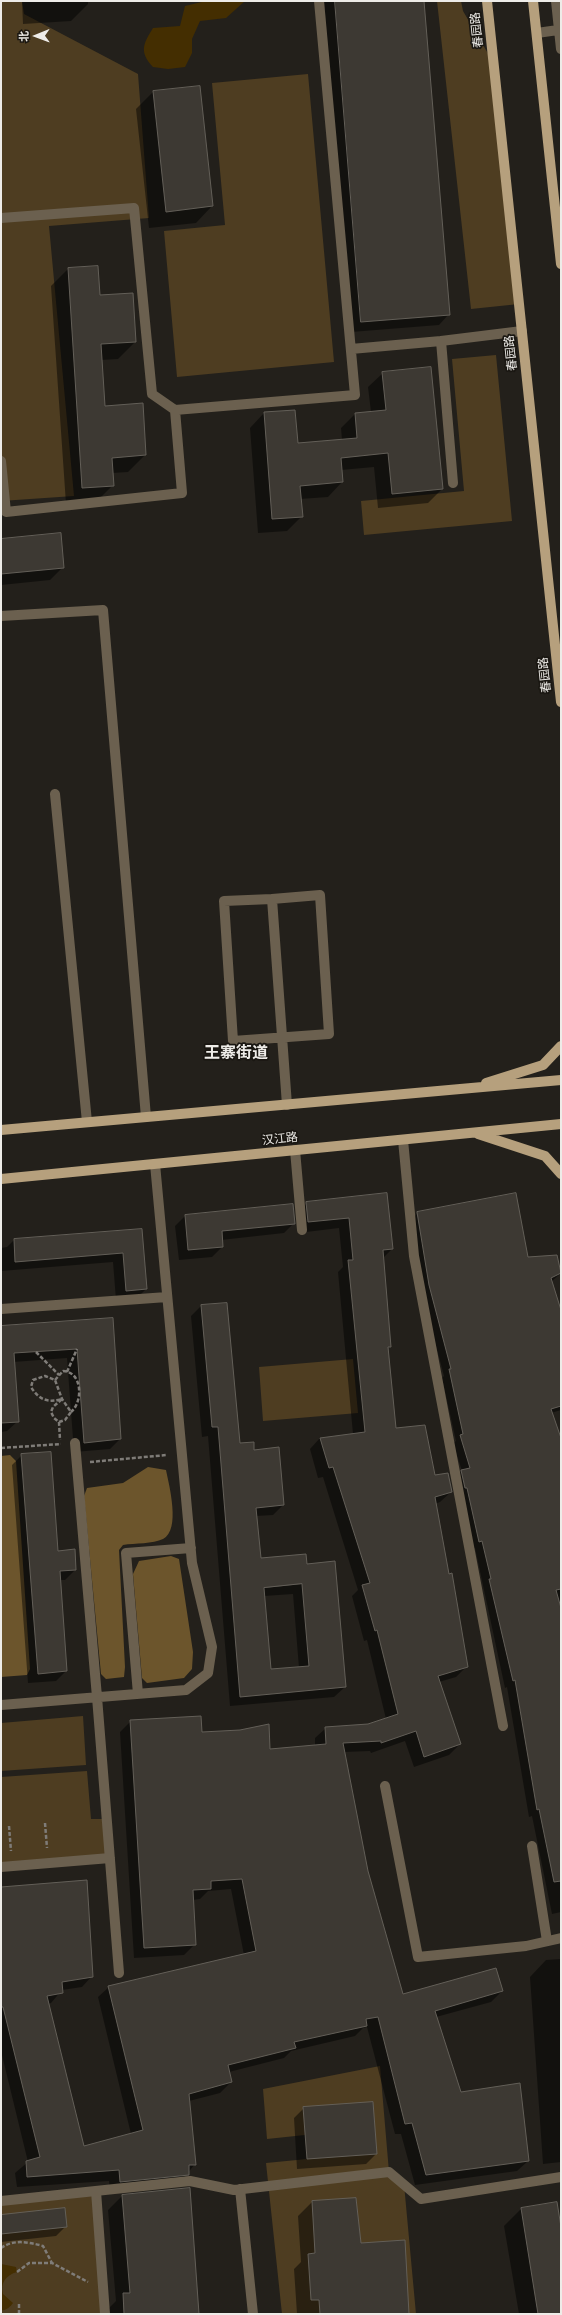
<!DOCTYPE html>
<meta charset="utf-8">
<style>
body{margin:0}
#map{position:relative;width:562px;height:2315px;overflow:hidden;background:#23201b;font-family:Inter,"Noto Sans SC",sans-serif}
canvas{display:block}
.frame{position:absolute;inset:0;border:2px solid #eeece8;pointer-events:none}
.north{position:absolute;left:16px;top:16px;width:40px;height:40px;-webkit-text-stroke:3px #1a1712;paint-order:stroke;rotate:269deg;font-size:11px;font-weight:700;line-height:16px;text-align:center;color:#eeece8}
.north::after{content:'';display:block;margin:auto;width:14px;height:18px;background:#eeece8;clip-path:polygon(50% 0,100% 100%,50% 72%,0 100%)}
</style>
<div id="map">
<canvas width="562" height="2315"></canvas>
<div class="frame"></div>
<div class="north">北</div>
</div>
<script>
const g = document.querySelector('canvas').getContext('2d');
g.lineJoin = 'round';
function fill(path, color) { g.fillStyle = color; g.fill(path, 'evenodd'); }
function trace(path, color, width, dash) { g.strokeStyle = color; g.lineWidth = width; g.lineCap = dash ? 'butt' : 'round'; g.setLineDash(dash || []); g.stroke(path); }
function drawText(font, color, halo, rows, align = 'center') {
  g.font = font + ' Inter,"Noto Sans SC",sans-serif'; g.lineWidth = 3.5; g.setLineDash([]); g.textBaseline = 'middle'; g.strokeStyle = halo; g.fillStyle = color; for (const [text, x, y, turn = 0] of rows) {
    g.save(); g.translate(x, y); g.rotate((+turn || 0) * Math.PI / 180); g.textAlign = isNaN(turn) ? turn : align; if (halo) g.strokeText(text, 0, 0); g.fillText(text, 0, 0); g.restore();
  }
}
fill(new Path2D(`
 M1 1H22L24 14 138 74 149 218 49 226 74 496 1 501Z
 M437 1H461L463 11 493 62 519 304 471 309Z
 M308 74 334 362 177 377 164 231 225 225 212 83Z
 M496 355 512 521 364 535 361 501 464 491 452 359Z
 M353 1359 358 1413 263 1421 259 1367Z
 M83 1716 86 1765 1 1771V1723Z
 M87 1771 91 1819H107L110 1858 1 1867V1777Z
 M380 2066 389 2172 404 2184 416 2314H282L266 2163 307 2159 305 2135 267 2139 263 2089Z
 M96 2191 105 2314H1V2201Z`), '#4e3d21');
fill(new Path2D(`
 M10 1455 16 1461 30 1669 27 1675 1 1677V1456Z
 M148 1467 166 1470C169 1485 181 1530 163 1539 153 1544 135 1543 123 1545L119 1550 125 1667 124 1677 106 1679 101 1674 84 1496 87 1488 123 1483Z
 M171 1556 179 1559 193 1652 192 1669 184 1678 147 1683 142 1678 133 1574 139 1561Z`), '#6c552c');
fill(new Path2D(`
 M206 1H245L226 18 200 21 192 39V53L185 67 168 69 153 67C139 52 143 44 153 28L180 26 185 6Z
 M1 2264 16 2267 17 2272C6 2275 0 2283 3 2294L13 2303C10 2307 6 2311 1 2310Z`), '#442e01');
fill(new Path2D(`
 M22 1H88V4L71 21 23 24Z
 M324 1H423L449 314 439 325 351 332Z
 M199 87 212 206 196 223 149 228 136 109 153 92Z
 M97 267 99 296 135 342 118 359 101 360 104 407 145 455 128 472 112 473 113 485 96 502 66 504 51 286 68 269Z
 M383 373 442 489 428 503 378 508 374 467 341 470 342 482 328 497 300 499 302 516 287 531 258 533 250 428 264 413 297 444 342 440 341 428 355 414 371 412 368 387Z
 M1 540 63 567 50 580 1 585Z
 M386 1195 392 1249 383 1258 390 1347 387 1349 395 1429 435 1476 451 1492 440 1502 435 1504 467 1666 456 1677 439 1682 460 1744 449 1755 414 1767 405 1741 371 1753 370 1751 344 1752 367 1871 402 1995 502 1991 491 2002 436 2017 461 2093 528 2161 517 2171 415 2185 401 2134H395L367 2027 363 2028 355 2036 291 2051 284 2058 229 2072 231 2082 220 2093 189 2101 195 2164 178 2185 110 2192 109 2181 17 2187 15 2173 28 2162 1 2051V1888L92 1976 82 1987 62 1990 51 2003 48 2004 83 2147 131 2134 98 1997 109 1987 244 1955 231 1889 208 1891 200 1899 192 1900 195 1944 184 1955 134 1958 120 1732 131 1721 201 1733 270 1750 315 1746V1738L326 1728 368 1725 386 1719 367 1640 364 1641 352 1596 358 1590 323 1477 318 1478 310 1449 320 1438 353 1434 338 1272 343 1267 339 1228 298 1233 296 1214 307 1203Z
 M418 1213 527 1258 556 1256 560 1274 551 1282 561 1313V1410L551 1413 561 1441V1912L552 1914 532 1816 529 1817 507 1687 505 1688 475 1548 472 1549 454 1478 462 1471 453 1443 456 1441 442 1378 444 1376 422 1293 410 1221Z
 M185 1216 294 1223 284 1233 221 1240 222 1247 212 1257 179 1260 175 1226Z
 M141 1230 146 1289 136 1299 116 1300 113 1262 1 1271V1248L7 1247 14 1240Z
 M226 1304 239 1445 254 1451 283 1505 273 1515 256 1516 260 1559 306 1565 345 1687 334 1697 230 1706 208 1436 202 1437 191 1316 201 1306ZM293 1594 299 1668 270 1670 264 1596Z
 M112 1319 120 1439 110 1449 74 1452 67 1358 13 1362 18 1421 7 1431 1 1432V1327Z
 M22 1455 58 1552 75 1570 65 1580H59L66 1671 56 1681 28 1683 12 1465Z
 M561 1959V2162L543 2164 530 1977 546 1960Z
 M304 2108 376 2154 366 2164 297 2169 294 2118Z
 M189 2189 198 2314H110L109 2308 116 2301 108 2210 122 2196Z
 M312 2202 360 2244 408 2314H297L294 2269 301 2262 298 2216Z
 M556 2203 561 2234V2314H519L504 2226 521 2209Z
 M1 2216 66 2226 56 2236 1 2242Z`), '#0007');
const building = new Path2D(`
 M335 1H424L450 315 361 322Z
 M200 86 213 206 166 212 153 91Z
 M98 266 100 295 133 293 136 342 101 344 105 406 143 403 146 455 112 458 114 486 82 488 68 268Z
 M431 367 443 489 392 494 388 453 341 458 343 482 300 486 303 517 272 519 264 412 295 410 298 443 357 438 355 413 386 410 382 372Z
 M61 533 64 568 1 574V539Z
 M387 1193 393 1249 383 1250 391 1347H388L396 1428 425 1425 435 1475 448 1473 452 1492 435 1497 449 1574 452 1573 468 1667 438 1676 461 1744 424 1757 416 1731 381 1743V1741L343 1743 368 1871 403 1994 496 1968 503 1991 435 2011 461 2092 520 2083 529 2161 426 2175 412 2123 405 2124 378 2017 366 2019 367 2026 294 2042 296 2048 228 2065 232 2082 189 2094 196 2165H189V2175L120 2182 119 2170 27 2177 26 2161 40 2157 3 2007H1V1887L87 1880 93 1977 62 1982 63 1993 47 1996 84 2146 143 2130 108 1986 256 1951 242 1879 211 1881V1889L193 1890 196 1945 144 1948 130 1720 201 1716 202 1732 240 1730 269 1724 270 1749 326 1744 325 1727 368 1724 398 1714 377 1630 375 1631 362 1585 370 1583 333 1467 329 1468 320 1438 365 1432 348 1260H353L349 1218 308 1222 306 1202Z
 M516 1193 528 1257 557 1255 561 1273 551 1278 561 1310V1406L551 1409 561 1438V1589L556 1590 561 1608V1881L554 1882 539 1809 537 1810 515 1680 513 1681 489 1579H491L482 1541 479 1542 467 1488H465L461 1470 470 1468 460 1435 463 1434 449 1369H451L429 1285 417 1212Z
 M293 1204 295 1224 222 1231 223 1247 188 1250 185 1215Z
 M142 1229 147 1289 126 1291 123 1253 15 1262 14 1239Z
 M227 1303 240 1443 254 1442V1450L279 1447 284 1505 256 1508 261 1558 306 1554 307 1564 335 1561 346 1687 240 1697 218 1427H212L201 1305ZM302 1584 309 1666 271 1669 264 1588Z
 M113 1318 121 1439 84 1443 77 1349 14 1353 19 1422 1 1423V1326Z
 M51 1452 58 1551 75 1549 76 1570 60 1571 67 1671 38 1674 21 1454Z
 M373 2102 377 2154 307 2159 303 2107Z
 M190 2188 199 2314H124L123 2293H130L122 2195Z
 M356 2198 361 2243 405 2240 409 2314H320L319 2300H311L308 2254 315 2253 312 2201Z
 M557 2202 561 2227V2314H538L521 2208Z
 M65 2208 67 2227 1 2234V2215Z`);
fill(building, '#3d3933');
trace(building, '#635f58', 1);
trace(new Path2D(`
 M36 1352 59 1375
 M67 1372 77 1349
 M55 1380 63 1371C83 1372 83 1402 71 1412
 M59 1422 65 1420 71 1412 62 1399 55 1380 45 1376 33 1380 31 1387C39 1400 48 1403 62 1399L53 1407 51 1412 54 1418 59 1422 60 1440
 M1 1448 61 1444
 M90 1462 167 1455
 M45 1823 47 1848
 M9 1826 11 1851
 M1 2248C14 2239 28 2242 43 2246L52 2263
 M17 2272 29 2263H52L88 2282
 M19 2304V2314`), '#7f7c78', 2.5, [4, 2]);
trace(new Path2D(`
 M556 1 561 49
 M537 33 558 30
 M1 218 134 208 152 394 175 410
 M441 341 522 331
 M351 349 441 341 453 483
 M1 461 6 512 182 493 175 410 355 395 319 1
 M1 616 103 610 146 1117
 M55 794 87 1122
 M272 899 224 901 233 1041 329 1034 320 895 272 899 287 1105
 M403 1140 414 1256 503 1726
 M295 1150 302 1230
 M1 1309 167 1297
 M75 1443 97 1697 119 1973
 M138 1694 126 1553 191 1548
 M1 1705 186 1690 208 1673 212 1647 192 1563 155 1164
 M385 1786 418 1957 526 1946 561 1938
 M532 1846 547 1941
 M1 1867 110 1858
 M240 2189 253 2314
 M96 2191 105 2314
 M1 2201 190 2181 234 2190 389 2172 421 2199 561 2177`), '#6b604f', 10);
trace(new Path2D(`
 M487 1 561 702
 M533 1 561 264
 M486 1083 543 1065 561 1046
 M1 1130 561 1080
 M478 1134 545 1156 561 1174
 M1 1179 561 1124`), '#b6a07d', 10);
drawText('12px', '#eeece8', '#1a1712', [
 ["春园路",477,30,-96],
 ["春园路",511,353,-96],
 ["春园路",545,675,-96],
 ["汉江路",280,1139,-6]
]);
drawText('bold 16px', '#eeece8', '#1a1712', [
 ["王寨街道",236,1053]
]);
</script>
